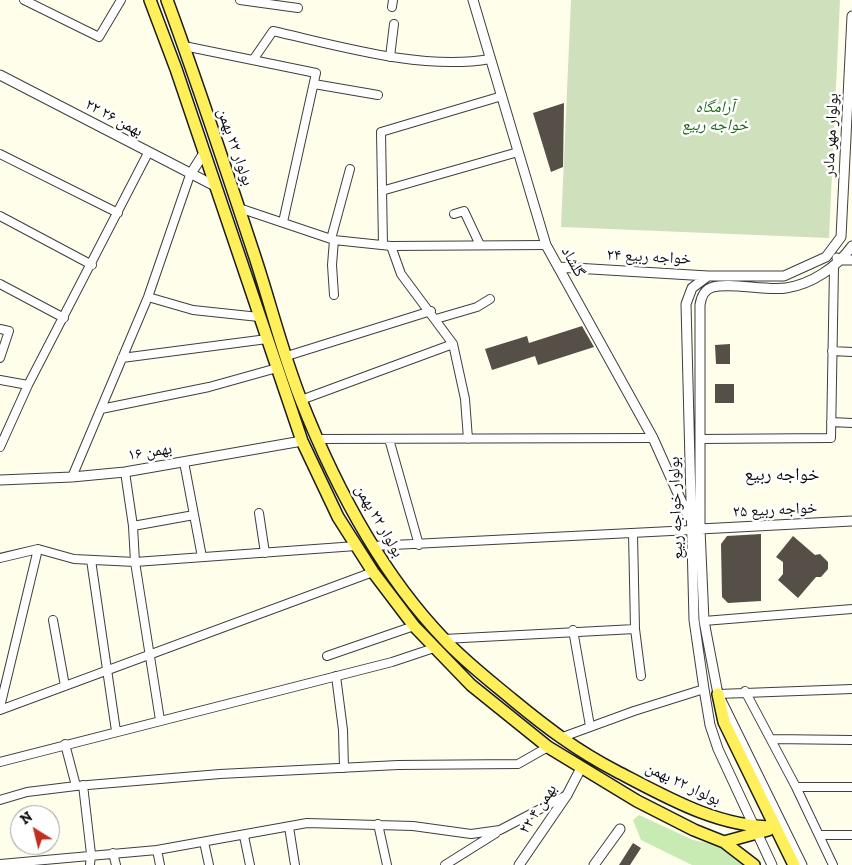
<!DOCTYPE html>
<meta charset="utf-8">
<style>
body{margin:0}
#map{position:relative;width:852px;height:865px;overflow:hidden;background:#fffeeb;font-family:"Zilla Slab",serif}
canvas{display:block}
.north{position:absolute;left:10px;top:805px;width:50px;height:50px;box-sizing:border-box;background:#fff;border:1px solid #9e9e9e;border-radius:50%;rotate:324deg;font-size:14px;font-weight:700;line-height:20px;text-align:center;color:#0c0c0c}
.north::after{content:'';display:block;margin:auto;width:18px;height:22px;background:#c22f1e;clip-path:polygon(50% 0,100% 100%,50% 72%,0 100%)}
</style>
<div id="map">
<canvas width="852" height="865"></canvas>
<div class="north">N</div>
</div>
<script>
const g = document.querySelector('canvas').getContext('2d');
g.lineJoin = 'round';
function fill(path, color) { g.fillStyle = color; g.fill(path, 'evenodd'); }
function trace(path, color, width, dash) { g.strokeStyle = color; g.lineWidth = width; g.lineCap = dash ? 'butt' : 'round'; g.setLineDash(dash || []); g.stroke(path); }
function drawText(font, color, halo, rows, align = 'center') {
  g.font = font + ' "Zilla Slab","Noto Naskh Arabic",serif'; g.lineWidth = 5; g.setLineDash([]); g.textBaseline = 'middle'; g.strokeStyle = halo; g.fillStyle = color; for (const [text, x, y, turn = 0] of rows) {
    g.save(); g.translate(x, y); g.rotate((+turn || 0) * Math.PI / 180); g.textAlign = isNaN(turn) ? turn : align; if (halo) g.strokeText(text, 0, 0); g.fillText(text, 0, 0); g.restore();
  }
}
fill(new Path2D(`
 M639 815 693 840 723 846 744 865H692L641 840 633 820Z`), '#c7ebb3');
fill(new Path2D(`
 M571 0H840L829 238 561 227Z`), '#cfe1bc');
fill(new Path2D(`
 M564 103 563 167 551 172 533 113Z
 M582 326 594 347 538 365 535 356 492 370 485 349 527 336 529 343Z
 M730 344V364H716L715 345Z
 M715 384H734V403H715Z
 M761 534V601L728 603 722 597 721 544 727 536Z
 M793 536 815 555 820 554 828 562V569L821 577H816L798 598 778 580 783 574V562L776 557Z
 M633 843 641 848 630 865H619Z`), '#554f48');
const minor = new Path2D(`
 M24 0 99 37 121 0
 M240 0 298 8
 M392 7 393 0
 M184 46 316 73 283 222
 M390 57 394 24
 M253 60 273 31C339 46 423 71 490 59
 M314 84 378 95
 M0 154 118 213
 M382 188 385 190 518 152
 M239 208 334 240 391 246 546 245
 M454 214 464 211 480 245
 M0 216 92 265
 M331 239 350 169
 M334 240 332 265 334 295
 M383 245 381 132 502 96
 M391 246 401 274 453 344 465 399 468 439
 M0 284 64 318
 M148 297 193 310 259 317
 M436 319 477 307 490 299
 M0 329 9 331 0 358
 M832 351 852 352
 M287 356 431 311
 M122 358 267 339
 M0 380 28 385
 M301 400 453 344
 M101 409 209 387 277 368
 M831 422 852 423
 M317 439 653 438
 M389 439 419 545
 M700 439 831 438 834 267
 M0 447 28 385 148 153
 M184 462 202 557
 M125 472 133 526 135 562 160 720
 M72 477 148 297 190 175
 M259 513 265 553
 M133 526 194 515
 M633 533 635 629 641 676
 M373 546 691 530
 M0 558 38 549 74 559 135 562 356 546
 M91 560 116 731
 M53 620 65 686
 M704 621 852 609
 M573 630 590 726
 M444 639 635 629
 M327 656 414 626
 M336 676 343 730 344 768
 M745 691 796 787 833 865
 M718 694 852 689
 M0 707 38 549
 M0 710 373 572
 M560 738 634 711 704 689
 M771 739 852 740
 M65 744 76 786
 M0 762 392 662 434 648
 M83 785 91 854 90 865
 M796 787H852
 M0 800 27 792 76 786 220 774 398 765 518 764 548 747
 M378 824 387 865
 M289 827 295 865
 M819 835H852
 M244 836 250 865
 M204 842 209 865
 M157 850 160 865
 M113 853 116 865
 M0 864 157 850 307 823 413 826 471 834 500 830 567 795
 M445 865 496 833`);
const tertiary = new Path2D(`
 M473 0 546 245 653 438 688 516
 M0 75 215 186
 M190 175 204 153
 M837 258 840 260H852
 M558 267 708 276
 M0 480 72 477 125 472 302 441
 M700 529 852 521
 M519 865 567 795 581 768
 M594 865 620 829
 M772 865 718 749 710 725 704 689 694 620 686 304 692 288 708 276H784L826 257 841 237 852 16
 M802 865 718 694 704 621 700 529V305C701 297 705 289 713 287 729 282 766 291 786 288 812 284 837 267 852 246`);
const primary = new Path2D(`
 M150 0 176 69 302 441 338 517 373 572 414 626 471 685 548 747 637 801 694 830 724 842 754 865
 M167 0C198 84 226 169 254 254 270 302 282 352 301 400 335 486 379 571 443 638 464 661 489 680 513 700 547 728 576 750 616 771 666 797 717 827 774 827
 M718 694 724 722 794 865
 M724 842 768 830`);
trace(minor, '#3f3f3f', 10);
trace(tertiary, '#3f3f3f', 11);
trace(primary, '#1d1d1d', 14);
trace(minor, '#fff', 8);
trace(tertiary, '#fff', 9);
trace(primary, '#fff05b', 11);
drawText('italic 16px', '#1e661a', '#fff', [
 ["آرامگاه",715,107],
 ["خواجه ربیع",715,125]
]);
drawText('16px', '#0c0c0c', '#fff', [
 ["۲۲ بهمن ۲۶",114,118,28],
 ["بولوار مهر مادر",831,135,-87],
 ["بولوار ۲۲ بهمن",235,147,71],
 ["خواجه ربیع ۲۴",649,257,3],
 ["گلشاد",573,262,61],
 ["بهمن ۱۶",150,452,-9],
 ["بولوار خواجه ربیع",676,508,-92],
 ["خواجه ربیع ۲۵",775,510,-3],
 ["بولوار ۲۲ بهمن",379,521,60],
 ["بولوار ۲۲ بهمن",683,784,25],
 ["۲۲ بهمن ۴",538,809,-57]
]);
drawText('18px', '#0c0c0c', '#fff', [
 ["خواجه ربیع",782,475]
]);
</script>
